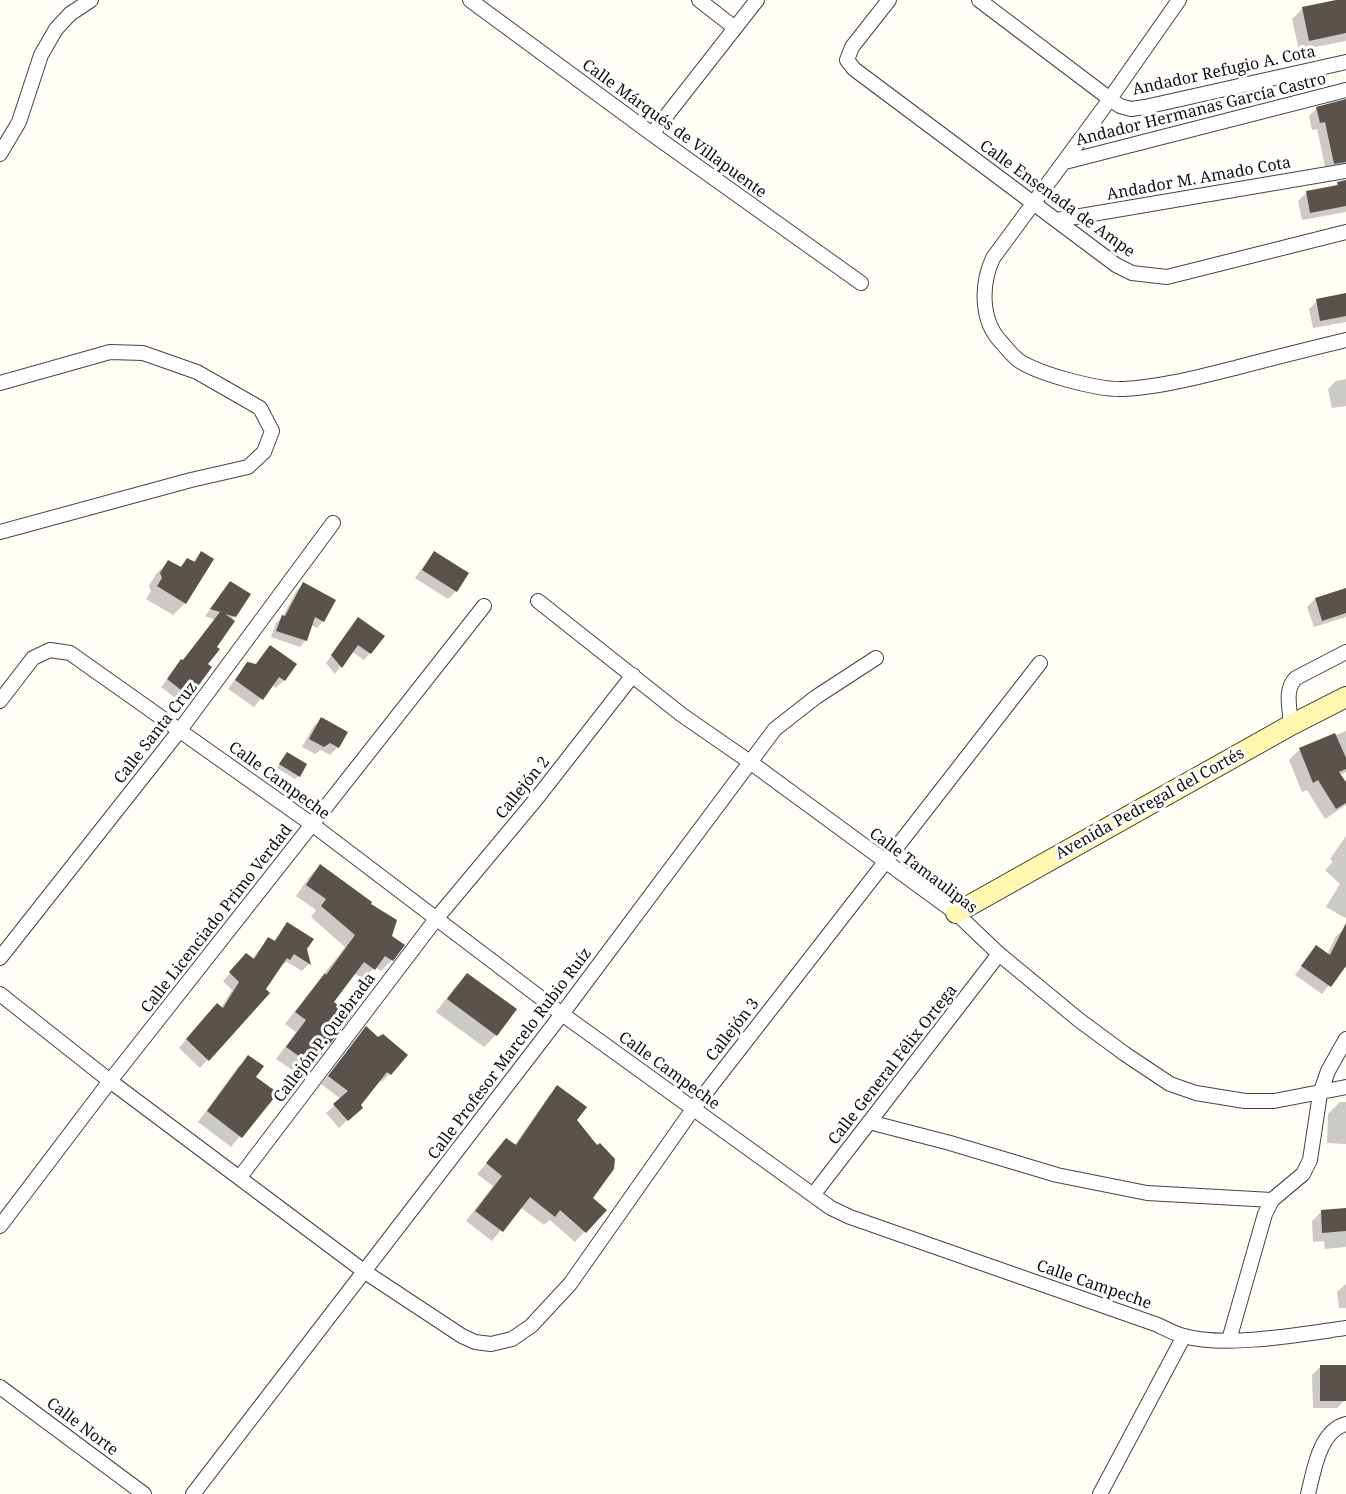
<!DOCTYPE html>
<meta charset="utf-8">
<style>
body{margin:0}
canvas{display:block;background:#fffdf5}
</style>
<canvas width="1346" height="1494"></canvas>
<script>
const g = document.querySelector('canvas').getContext('2d');
g.lineJoin = 'round';
function fill(path, color) { g.fillStyle = color; g.fill(path, 'evenodd'); }
function trace(path, color, width, dash) { g.strokeStyle = color; g.lineWidth = width; g.lineCap = dash ? 'butt' : 'round'; g.setLineDash(dash || []); g.stroke(path); }
function drawText(font, color, halo, rows, align = 'center') {
  g.font = font + ' "Noto Serif",serif'; g.lineWidth = 6; g.setLineDash([]); g.textBaseline = 'middle'; g.strokeStyle = halo; g.fillStyle = color; for (const [text, x, y, turn = 0] of rows) {
    g.save(); g.translate(x, y); g.rotate((+turn || 0) * Math.PI / 180); g.textAlign = isNaN(turn) ? turn : align; if (halo) g.strokeText(text, 0, 0); g.fillText(text, 0, 0); g.restore();
  }
}
fill(new Path2D(`
 M1346 0V41L1299 50 1292 19 1303 8Z
 M1346 101V176L1326 171 1317 129 1312 130 1309 116 1317 108Z
 M1346 181V212L1302 220 1298 201 1306 193 1334 187 1338 183Z
 M1346 295V322L1313 328 1309 309 1317 301Z
 M1346 379V406L1332 408 1328 389 1336 381Z
 M201 553 185 603 173 615 146 599 151 591 149 586 156 574 168 562 179 568 187 560 192 562Z
 M435 553 456 591 448 599 415 578 427 561Z
 M231 583 234 616 189 696 182 703 161 687 215 620 205 616Z
 M304 584 334 601 323 621 317 628 311 625 306 640 300 647 271 637 276 623 283 616 297 590Z
 M1346 590V617L1314 627 1307 607 1315 599Z
 M358 619 370 653 364 660 352 652 335 674 326 663Z
 M270 647 284 680 276 688 272 685 254 707 228 689 249 661 255 665Z
 M321 719 338 747 330 755 321 750 315 754 302 747 313 727Z
 M1346 731V772L1340 775 1346 785V805L1325 819 1307 790 1302 792 1289 760 1300 749Z
 M284 757 299 776 295 779 277 768Z
 M1346 836V917L1345 918 1326 907 1340 884 1325 870 1333 862 1330 859Z
 M320 866 368 904 391 937 392 960 381 971 375 967 363 980 354 973 332 1003 312 1065 301 1076 276 1059 296 1032 285 1024 345 947 311 917 316 910 296 896 309 877Z
 M288 924 306 948 309 964 302 971 287 962 280 966 264 989 268 993 200 1068 179 1048 209 1012 221 1008 232 990 223 981 239 963 252 959 268 939 273 942Z
 M1344 929H1346V964L1322 994 1295 975 1316 947 1327 955 1336 936Z
 M467 975 515 1010 496 1035 484 1047 436 1012 455 987Z
 M366 1029 378 1039 406 1056 382 1082 379 1080 353 1115 339 1128 326 1113 341 1099 321 1084Z
 M249 1057 254 1077 275 1093 231 1147 198 1122 238 1067Z
 M557 1087 575 1120 597 1147 591 1198 604 1210 575 1242 550 1220 544 1225 520 1207 492 1241 466 1221 493 1186 477 1174 507 1140 514 1146 548 1097Z
 M1340 1102H1346V1144L1327 1143 1328 1114Z
 M1346 1210V1247L1325 1249 1324 1241 1313 1242 1312 1221 1321 1212Z
 M1346 1284V1308H1339L1337 1292Z
 M1320 1367 1345 1400 1337 1408H1313L1312 1375Z`), '#0003');
fill(new Path2D(`
 M1336 0H1346V33L1309 41 1302 7Z
 M1346 99V162L1334 164 1325 122 1320 123 1316 107Z
 M1346 180V206L1310 213 1306 191 1338 185 1337 182Z
 M1346 293V316L1320 321 1316 299Z
 M201 551 214 559 186 604 157 586 162 578 160 573 168 560 181 567 187 558 195 562Z
 M434 551 469 573 457 592 422 570Z
 M230 581 251 594 236 617 225 614 235 621 217 647 220 649 208 664 212 667 190 697 167 679 181 659 183 660 220 612 210 609Z
 M303 582 336 600 324 622 315 617 307 641 276 631 282 615 285 616Z
 M1346 588V613L1322 621 1315 598Z
 M358 617 385 636 371 654 358 645 342 668 331 655Z
 M270 645 297 664 285 681 279 677 263 700 235 680 247 662 256 664Z
 M321 717 348 732 339 748 330 743 324 747 309 739Z
 M1335 733 1346 758V769L1339 772 1346 782V803L1336 809 1318 780 1313 783 1299 748Z
 M287 752 307 764 300 777 279 764Z
 M320 864 372 902 371 904 397 920 392 936 405 945 393 961 385 956 375 970 364 962 334 1002 352 1015 313 1066 286 1047 306 1020 295 1012 325 973 326 975 355 935 321 906 326 899 306 885Z
 M287 922 314 939 307 949 311 965 294 954 290 960 287 958 266 989 270 993 209 1061 186 1039 217 1003 223 1008 239 982 229 972 246 953 254 959 268 937 275 941Z
 M1346 923V966L1331 987 1301 966 1316 945 1330 955Z
 M467 973 517 1009 497 1036 447 999Z
 M366 1026 378 1037 383 1034 408 1055 391 1075 387 1072 361 1105 363 1108 348 1121 333 1104 348 1091 328 1076Z
 M248 1055 264 1066 256 1077 278 1093 242 1138 207 1111Z
 M557 1085 587 1107 577 1120 597 1145 600 1143 615 1159 614 1169 593 1198 607 1210 586 1233 560 1210 555 1217 530 1197 503 1232 475 1211 502 1176 486 1163 506 1138 516 1145Z
 M1346 1208V1231L1322 1233 1321 1210Z
 M1320 1365H1346V1401H1320Z`), '#5a524d');
const street = new Path2D(`
 M470 0 652 134 861 283
 M699 0 735 28
 M889 0 852 47 847 60 854 69 1116 265 1132 273 1167 277 1346 232
 M979 0 1110 99 1120 106 1131 109 1145 107 1346 62
 M1179 0 1102 110 993 258C981 284 980 321 1002 343 1007 349 1012 355 1018 360 1038 374 1098 390 1123 389 1161 387 1198 377 1235 368 1272 358 1309 349 1346 340
 M652 134 757 0
 M0 154 19 122 41 55 56 29 70 14 91 0
 M1065 162 1346 90
 M1057 220 1346 171
 M0 383 110 352 143 353 197 372 260 408 272 431 264 452 248 467 191 480 0 532
 M538 601 682 715 750 762 956 913 999 954 1079 1020 1125 1054 1170 1084 1196 1093 1245 1101H1274L1346 1087
 M0 701 33 658 50 650 70 653 313 825 562 1014 831 1208 850 1217 1158 1325C1166 1329 1175 1334 1184 1336 1225 1348 1303 1334 1346 1328
 M1291 725C1290 709 1284 689 1296 678L1346 652
 M0 958 180 730 333 523
 M0 994 110 1081 365 1272 462 1336 475 1342 491 1344 512 1339 531 1326 570 1284 693 1109 1040 663
 M869 1122 950 1143 1057 1175 1147 1193 1272 1200
 M240 1177 436 919 537 798 633 675
 M813 1195 999 954
 M0 1226 110 1081 484 606
 M1229 1340 1265 1214 1272 1200 1303 1174 1310 1160 1320 1094 1328 1071 1346 1039
 M0 1387 144 1494
 M193 1494 562 1014 775 729 816 697 876 658
 M1100 1494 1184 1336
 M1308 1494C1314 1471 1319 1431 1346 1424`);
const secondary = new Path2D(`
 M956 913 1291 725 1346 697`);
trace(street, '#444', 16);
trace(secondary, '#333', 22);
trace(street, '#fff', 14);
trace(secondary, '#fff6b0', 20);
drawText('16px', '#111', '#fff', [
 ["Andador Refugio A. Cota",1224,71,-12],
 ["Andador Hermanas García Castro",1201,110,-14],
 ["Calle Márqués de Villapuente",674,129,36],
 ["Andador M. Amado Cota",1199,179,-10],
 ["Calle Ensenada de Ampe",1057,199,36],
 ["Calle Santa Cruz",156,733,-52],
 ["Calle Campeche",279,781,36],
 ["Callejón 2",523,788,-51],
 ["Avenida Pedregal del Cortés",1150,804,-29],
 ["Calle Tamaulipas",923,871,37],
 ["Calle Licenciado Primo Verdad",217,919,-52],
 ["Callejón 3",733,1030,-52],
 ["Callejón P. Quebrada",325,1038,-53],
 ["Calle Profesor Marcelo Rubio Ruíz",510,1054,-53],
 ["Calle General Félix Ortega",893,1065,-52],
 ["Calle Campeche",669,1071,36],
 ["Calle Campeche",1094,1285,19],
 ["Calle Norte",82,1427,37]
]);
</script>
